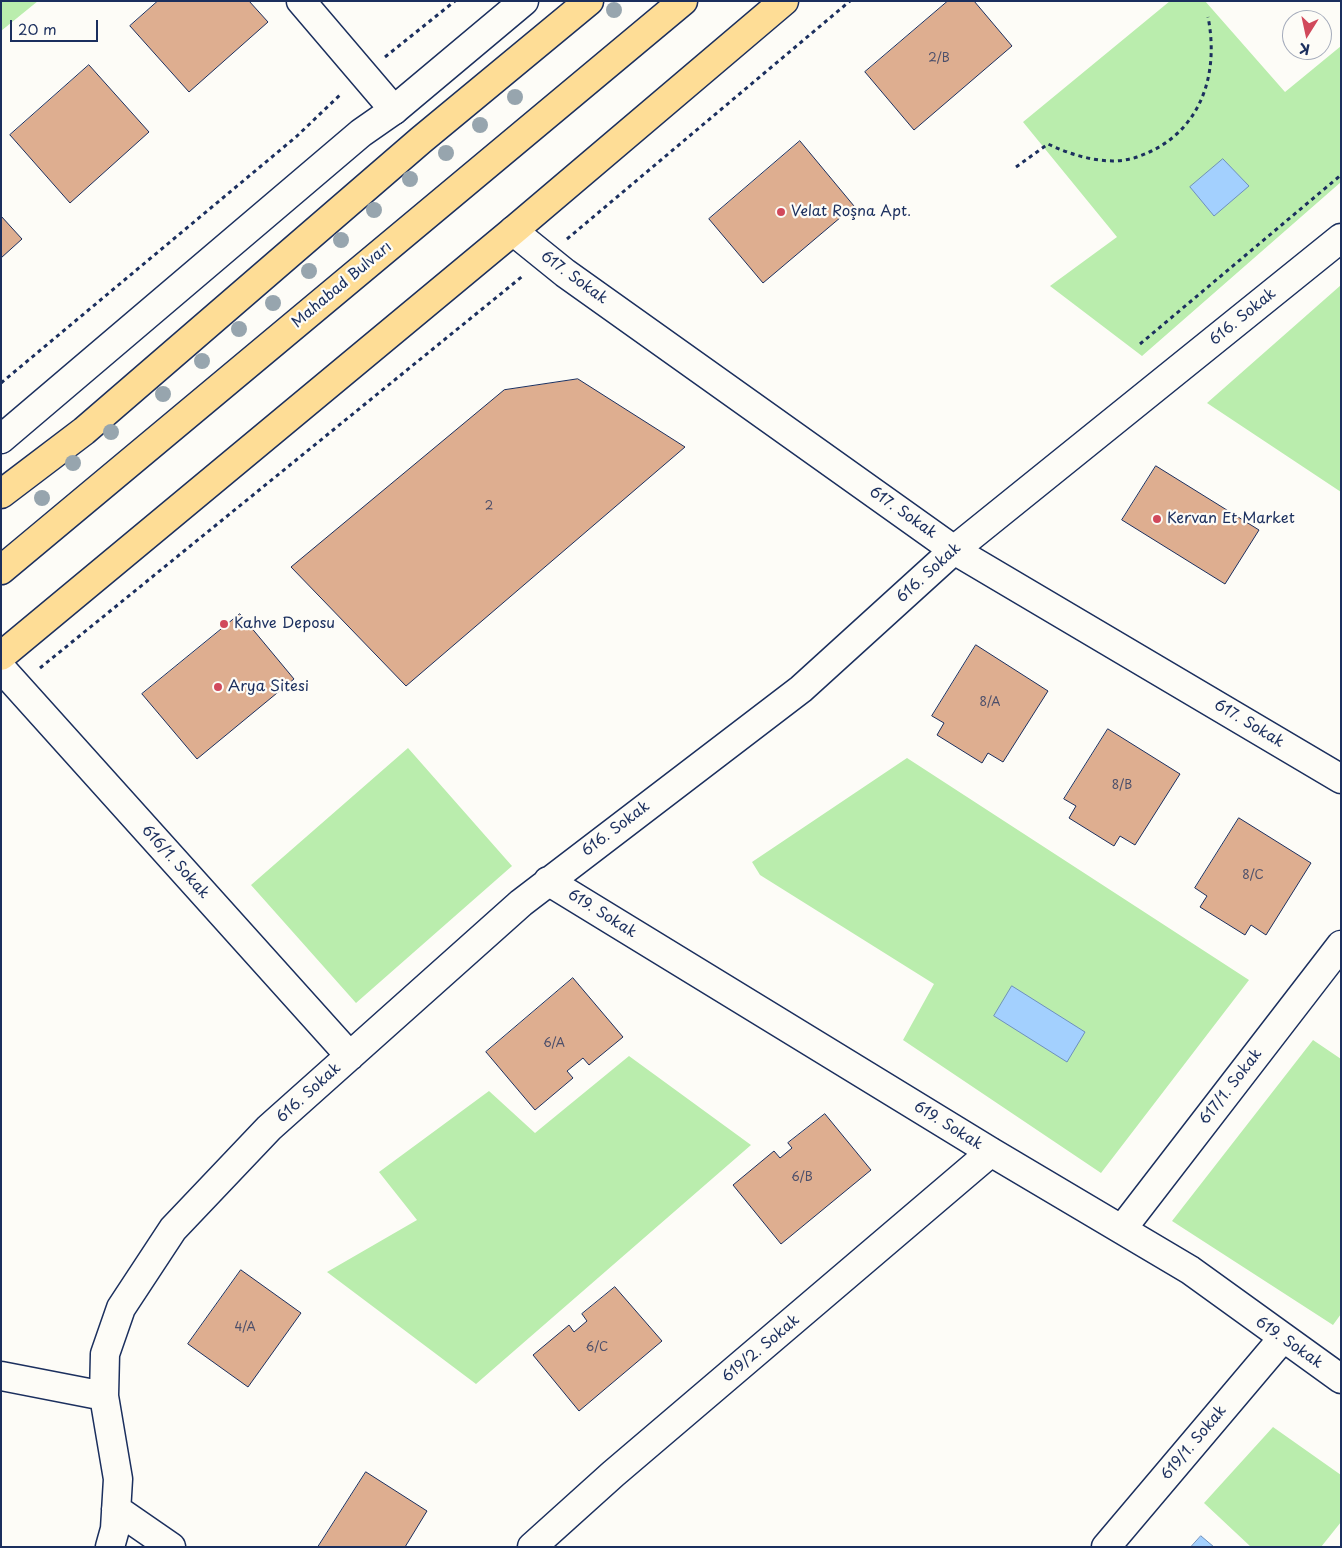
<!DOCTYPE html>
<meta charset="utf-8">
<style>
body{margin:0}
#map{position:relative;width:1342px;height:1548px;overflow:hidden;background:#fdfcf7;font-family:"Playpen Sans",sans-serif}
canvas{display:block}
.frame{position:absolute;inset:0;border:2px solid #1b2f5e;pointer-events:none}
.north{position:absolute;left:1282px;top:10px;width:50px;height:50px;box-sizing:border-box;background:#fdfcf7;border:1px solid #a3aaba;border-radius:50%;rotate:190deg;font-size:14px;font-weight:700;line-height:20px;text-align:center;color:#1b2f5e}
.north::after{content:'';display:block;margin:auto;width:18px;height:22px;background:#d1495b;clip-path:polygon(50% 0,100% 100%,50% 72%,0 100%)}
.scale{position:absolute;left:10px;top:20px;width:88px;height:22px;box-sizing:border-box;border:2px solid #1b2f5e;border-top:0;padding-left:6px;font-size:15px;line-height:18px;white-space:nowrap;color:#1b2f5e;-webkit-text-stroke:4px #fdfcf7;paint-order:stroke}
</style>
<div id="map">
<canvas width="1342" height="1548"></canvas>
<div class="frame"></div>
<div class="north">K</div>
<div class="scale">20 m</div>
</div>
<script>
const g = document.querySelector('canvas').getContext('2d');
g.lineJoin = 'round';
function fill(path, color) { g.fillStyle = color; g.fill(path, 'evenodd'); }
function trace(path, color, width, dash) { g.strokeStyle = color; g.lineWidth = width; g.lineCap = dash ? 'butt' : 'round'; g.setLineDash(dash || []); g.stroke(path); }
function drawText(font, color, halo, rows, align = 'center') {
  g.font = font + ' "Playpen Sans",sans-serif'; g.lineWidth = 4.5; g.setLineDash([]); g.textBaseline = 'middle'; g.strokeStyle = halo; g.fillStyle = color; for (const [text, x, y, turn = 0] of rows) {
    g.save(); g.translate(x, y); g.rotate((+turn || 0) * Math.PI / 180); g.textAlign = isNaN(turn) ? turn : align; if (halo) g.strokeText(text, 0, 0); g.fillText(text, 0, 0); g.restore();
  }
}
fill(new Path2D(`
 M1 1H38L1 31Z
 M1170 1H1205L1285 92 1341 46V182L1142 356 1050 286 1117 237 1023 122Z
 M1341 285V492L1207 403Z
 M408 748 512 866 356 1003 251 885Z
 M907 758 1249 980 1101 1173 903 1040 934 984 760 875 752 862Z
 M1313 1040 1341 1059V1314L1333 1325 1172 1221Z
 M629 1056 751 1145 476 1384 327 1272 417 1220 379 1172 489 1091 535 1133Z
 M1273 1427 1341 1475V1522L1321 1547H1251L1204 1503Z`), '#baedad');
const water = new Path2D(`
 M1223 159 1249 186 1214 216 1190 187Z
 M1012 986 1085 1032 1067 1062 994 1016Z
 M1201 1536 1214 1547H1191Z`);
fill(water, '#a3d0fe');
trace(water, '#6d90be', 1);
const building = new Path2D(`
 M158 1H249L268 22 189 92 130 26Z
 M948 1H974L1012 46 914 130 865 72Z
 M89 65 149 132 70 203 10 135Z
 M800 141 854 206 763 283 709 219Z
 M1 216 22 239 1 258Z
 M578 379 685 447 406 686 291 567 504 390Z
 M1156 466 1259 530 1225 584 1122 520Z
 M240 614 294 679 197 759 142 694Z
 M976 645 1048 691 1003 762 988 753 982 763 937 735 944 723 932 716Z
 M1108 729 1180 774 1135 845 1120 836 1114 846 1069 818 1076 806 1064 799Z
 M1239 818 1311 863 1266 935 1251 925 1245 935 1200 907 1207 896 1195 888Z
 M573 978 623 1037 589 1065 583 1058 567 1071 573 1078 535 1110 486 1052Z
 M825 1114 871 1170 781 1244 733 1185 774 1151 780 1158 792 1148 788 1143Z
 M241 1270 301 1313 248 1387 188 1344Z
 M615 1287 662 1341 579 1411 533 1355 569 1325 574 1332 587 1321 582 1314Z
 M366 1472 427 1511 405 1547H318Z`);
fill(building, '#deae90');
trace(building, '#1b2f5e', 1);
const minor = new Path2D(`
 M301 1 394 110
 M513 231 565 273 954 550 1341 779
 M1 668 350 1056
 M548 881 991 1152 1190 1270 1341 1379
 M1122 1229 1341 945
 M1 1376 104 1396
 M116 1509 171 1547
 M110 1547 115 1529 118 1479 104 1396 105 1354 121 1308 173 1229 269 1128 521 903 801 689 954 550 1341 238
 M532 1547 613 1474 991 1152
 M1106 1547 1282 1339`);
const secondary = new Path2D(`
 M1 439 361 133 394 110 524 1`);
const primary = new Path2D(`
 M1 494 84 431 421 140 589 1
 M1 570 683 1
 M1 656 513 231 784 1`);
trace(minor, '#1b2f5e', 31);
trace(secondary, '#1b2f5e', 31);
trace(primary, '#1b2f5e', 31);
trace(new Path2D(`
 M385 57 455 1
 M1016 167 1048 144C1073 156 1109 167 1137 157 1199 136 1220 77 1208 17
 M567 239 850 1
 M1140 344 1341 175
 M1 383 297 136 342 93
 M40 668 524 275`), '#1b2f5e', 3, [4, 4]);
trace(minor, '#fdfcf7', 28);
trace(secondary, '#fdfcf7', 28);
trace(primary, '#fedd96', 28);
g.fillStyle = '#97a5ae';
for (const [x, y] of [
 [614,10],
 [515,97],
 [480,125],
 [446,153],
 [410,179],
 [374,210],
 [341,240],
 [309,271],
 [273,303],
 [239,329],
 [202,361],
 [163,394],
 [111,432],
 [73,463],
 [42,498]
]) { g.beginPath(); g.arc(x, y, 8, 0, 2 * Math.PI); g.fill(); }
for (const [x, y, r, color] of [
 [781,212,5,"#d1495b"],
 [1157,519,5,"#d1495b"],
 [224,624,5,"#d1495b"],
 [218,687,5,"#d1495b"]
]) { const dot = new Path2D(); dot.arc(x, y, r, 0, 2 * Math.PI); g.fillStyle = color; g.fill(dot); trace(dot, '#fdfcf7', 2); }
drawText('12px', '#4c4f6a', null, [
 ["2/B",939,59],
 ["2",489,507],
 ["8/A",990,703],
 ["8/B",1122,786],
 ["8/C",1253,876],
 ["6/A",554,1044],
 ["6/B",802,1178],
 ["4/A",245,1328],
 ["6/C",597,1348]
]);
drawText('15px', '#1b2f5e', '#fdfcf7', [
 ["Velat Roşna Apt.",791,212],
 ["Kervan Et Market",1167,519],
 ["Kahve Deposu",234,624],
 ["Arya Sitesi",228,687]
], 'left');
drawText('15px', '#1b2f5e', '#fdfcf7', [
 ["617. Sokak",574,278,36],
 ["Mahabad Bulvarı",342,285,-40],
 ["616. Sokak",1243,317,-39],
 ["617. Sokak",903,513,35],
 ["616. Sokak",929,573,-42],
 ["617. Sokak",1249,724,31],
 ["616. Sokak",616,829,-37],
 ["616/1. Sokak",175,862,48],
 ["619. Sokak",602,914,32],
 ["617/1. Sokak",1231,1087,-52],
 ["616. Sokak",309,1093,-42],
 ["619. Sokak",948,1126,32],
 ["619. Sokak",1289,1343,35],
 ["619/2. Sokak",761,1349,-40],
 ["619/1. Sokak",1194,1443,-50]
]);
</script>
